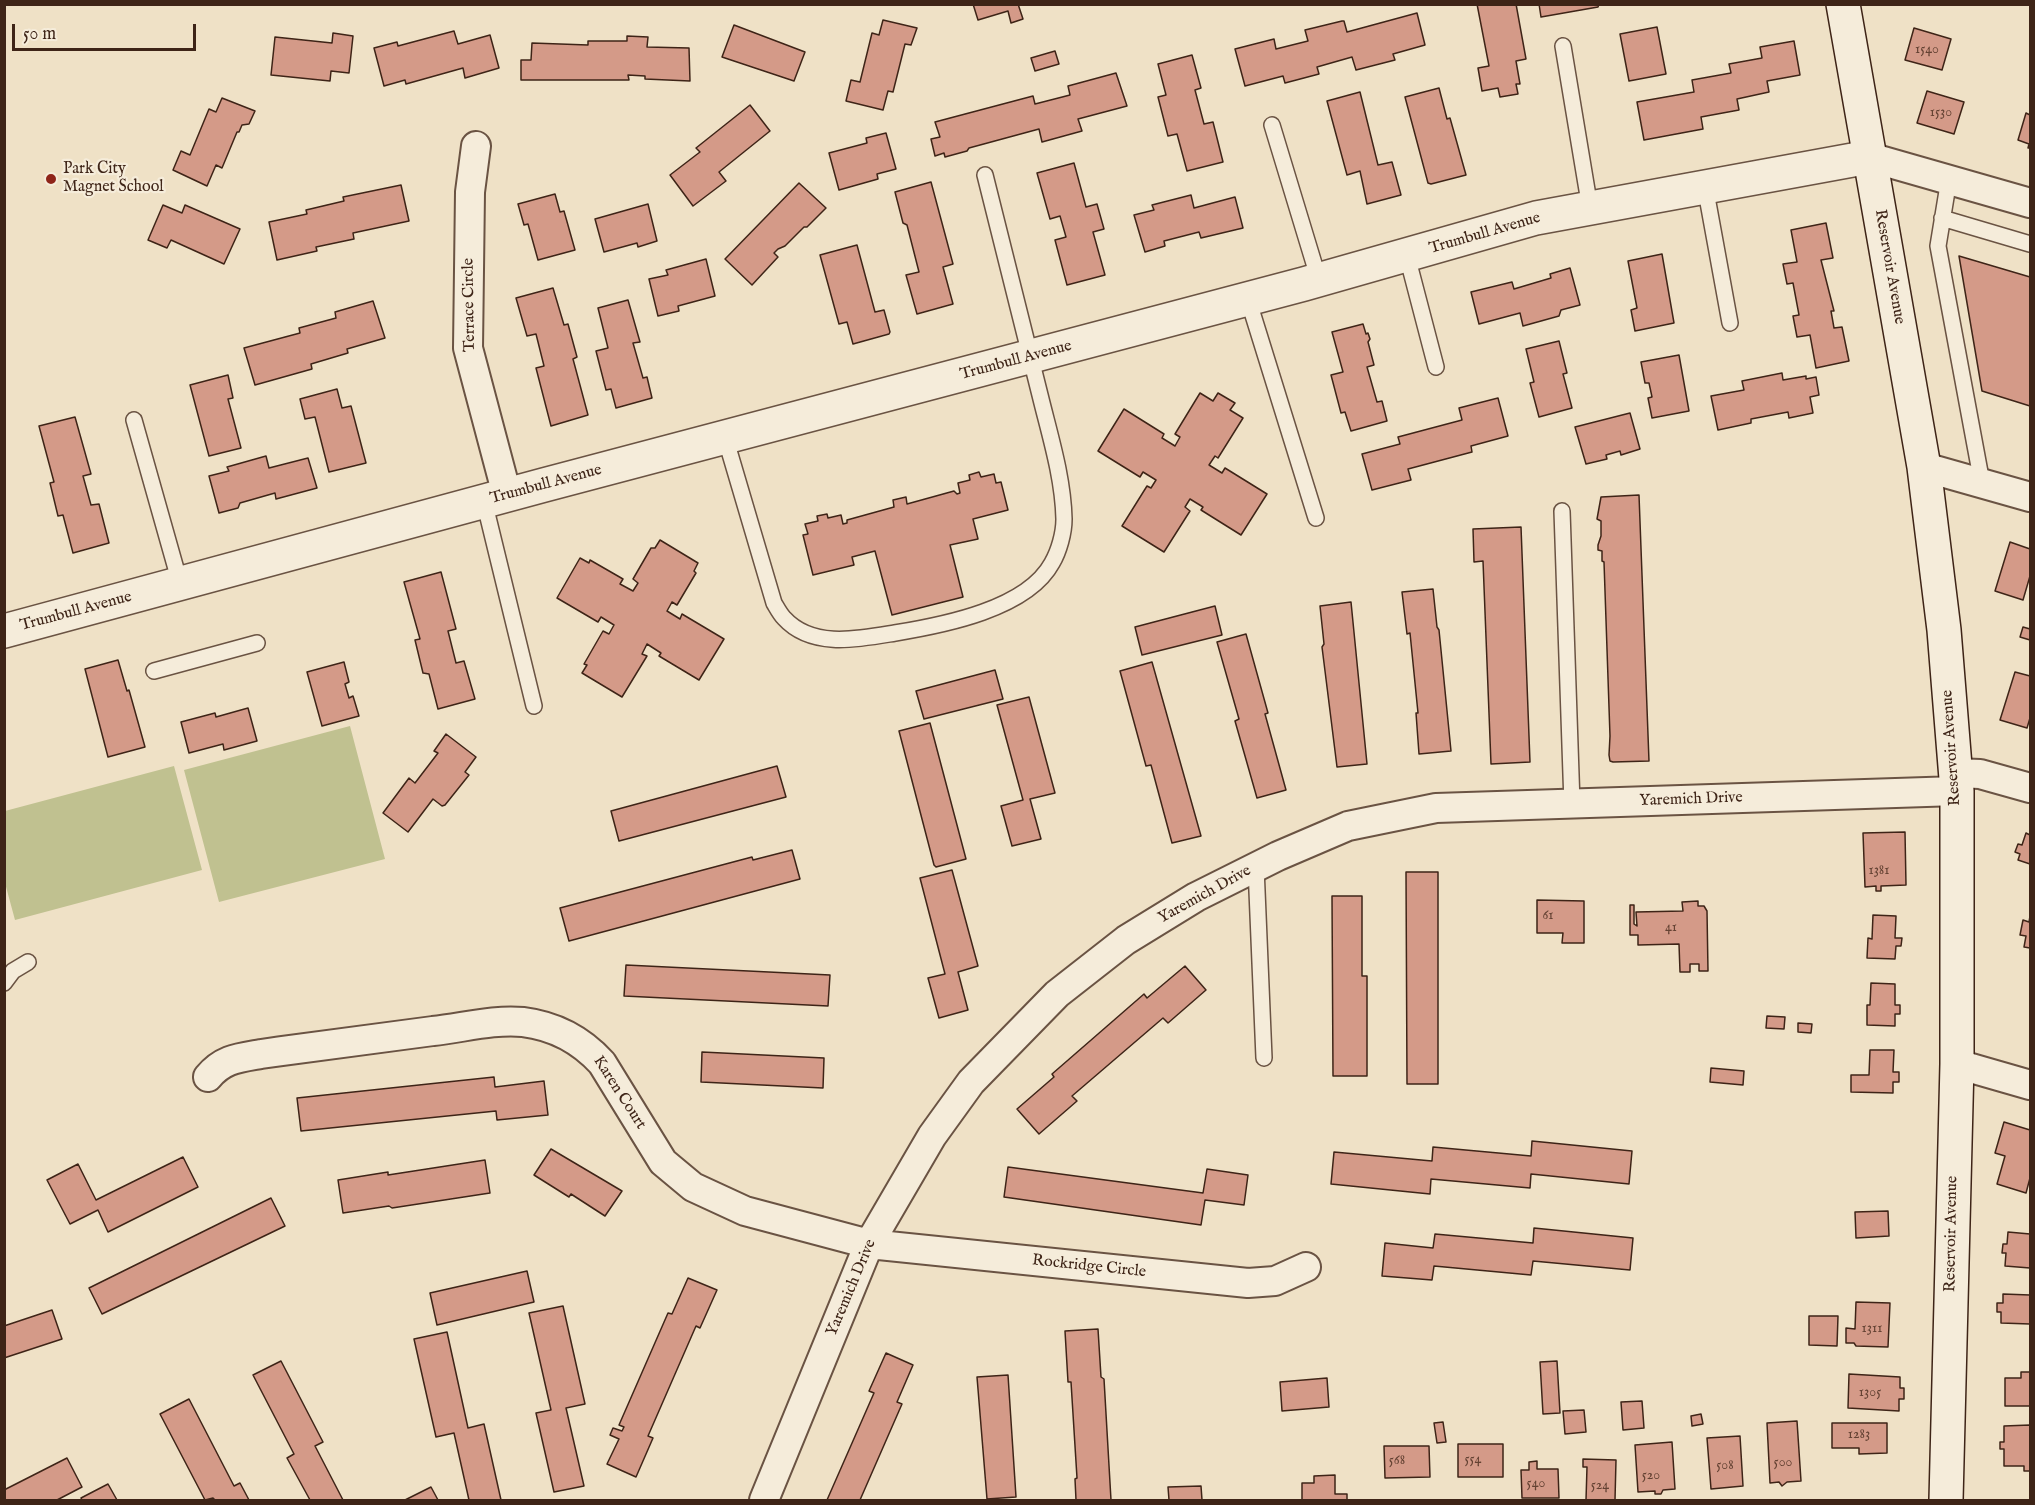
<!DOCTYPE html>
<style>
body{margin:0}
#map{position:relative;width:2035px;height:1505px;overflow:hidden;background:#efe1c6;font-family:"IM FELL English",serif}
canvas{display:block}
.frame{position:absolute;inset:0;border:6px solid #3e2417;pointer-events:none}
.scale{position:absolute;left:12px;top:24px;width:184px;height:27px;box-sizing:border-box;border:3px solid #3e2417;border-top:0;padding-left:8px;font-size:18px;line-height:21px;white-space:nowrap;color:#3e2417;-webkit-text-stroke:4px #f5ecda;paint-order:stroke}
</style>
<div id="map">
<canvas width="2035" height="1505"></canvas>
<div class="frame"></div>
<div class="scale">50 m</div>
</div>
<script>
const g = document.querySelector('canvas').getContext('2d');
g.lineJoin = 'round';
function fill(path, color) { g.fillStyle = color; g.fill(path, 'evenodd'); }
function trace(path, color, width, dash) { g.strokeStyle = color; g.lineWidth = width; g.lineCap = dash ? 'butt' : 'round'; g.setLineDash(dash || []); g.stroke(path); }
function drawText(font, color, halo, rows, align = 'center') {
  g.font = font + ' "IM FELL English",serif'; g.lineWidth = 4.5; g.setLineDash([]); g.textBaseline = 'middle'; g.strokeStyle = halo; g.fillStyle = color; for (const [text, x, y, turn = 0] of rows) {
    g.save(); g.translate(x, y); g.rotate((+turn || 0) * Math.PI / 180); g.textAlign = isNaN(turn) ? turn : align; if (halo) g.strokeText(text, 0, 0); g.fillText(text, 0, 0); g.restore();
  }
}
fill(new Path2D(`
 M350 726 385 859 219 902 184 770Z
 M174 766 202 870 15 920 5 883V811Z`), '#c0c190');
const building = new Path2D(`
 M973 4H1018L1023 19 1011 23 1008 11 978 20Z
 M1477 4H1516L1526 59 1516 61 1520 84H1516L1518 94 1500 97 1498 88 1482 91 1478 68 1489 66Z
 M1539 4H1599L1598 7 1541 17Z
 M1417 13 1425 45 1393 54 1395 60 1356 70 1352 57 1317 67 1319 74 1285 83 1283 76 1245 86 1235 49 1274 39 1276 49 1308 41 1305 30 1342 21H1344L1347 32Z
 M883 20 917 28 911 45 905 44 893 92 888 91 883 110 846 101 851 80 860 82 872 33 879 35Z
 M734 25 805 52 794 81 722 57Z
 M1657 27 1666 74 1629 81 1620 34Z
 M1914 28 1951 39 1942 70 1905 60Z
 M454 31 458 44 490 35 499 68 465 78 463 68 406 84 405 80 384 86 374 48 397 42 398 46Z
 M333 33 353 36 349 73 331 71 330 81 271 75 275 37 332 43Z
 M627 36 648 37 647 47 689 48 690 81 645 79V76L628 75 629 80H521V60H531L532 43 588 45V41H627Z
 M1794 41 1800 75 1767 81 1769 92 1737 99 1739 110 1701 117 1703 129 1644 140 1637 102 1694 92 1692 80 1731 73 1729 64 1762 58 1760 47Z
 M1055 51 1059 64 1035 71 1031 58Z
 M1192 55 1201 88 1195 90 1204 124 1213 122 1223 162 1187 171 1177 134 1168 136 1158 97 1166 95 1158 64Z
 M1116 73 1127 106 1078 119 1082 131 1042 142 1039 129 969 148 967 151 945 157 944 153 935 156 931 139 940 137 935 122 1033 96 1035 104 1070 95 1068 86Z
 M1439 88 1447 119 1450 118 1466 175 1431 184 1428 183 1405 97Z
 M1927 91 1964 102 1954 134 1917 123Z
 M1360 92 1378 165 1392 162 1401 195 1367 204 1360 171 1347 175 1327 101Z
 M222 98 255 111 249 124 242 125 239 132H237L222 168 216 165 207 186 173 170 181 151 190 155 209 109 216 112Z
 M750 105 770 131 719 172 726 181 693 206 670 175 700 152 696 148Z
 M2026 113 2030 115V148H2028L2029 144 2018 140Z
 M886 133 896 169 877 174 878 179 839 190 829 153 867 143 866 138Z
 M1074 163 1086 207 1097 204 1104 229 1093 232 1105 275 1067 285 1055 240 1066 237 1060 216 1050 219 1037 173Z
 M931 182 953 264 943 267 953 304 917 314 906 275 919 272 907 225 903 223 895 192Z
 M799 183 826 208 807 227H804L785 246 778 249 774 253 778 257 752 285 725 259Z
 M401 185 409 221 353 233 354 239 316 247 317 251 277 260 269 222 307 214 306 210 344 201 343 197Z
 M555 194 560 212 564 211 575 250 538 260 528 224 524 225 518 204Z
 M1191 195 1194 208 1235 197 1243 228 1201 238 1199 232 1164 241 1165 246 1145 252 1134 215 1154 210 1152 205Z
 M648 204 657 241 638 247 637 243 604 252 595 219Z
 M163 205 182 213 185 205 240 229 224 264 171 240 167 248 148 240Z
 M1826 223 1833 258 1821 260 1834 311H1831L1834 328 1842 327 1849 361 1816 368 1810 335 1797 337 1793 316 1799 315 1793 283 1787 284 1783 264 1797 262 1791 230Z
 M857 245 875 312 884 310 890 332 889 334 853 344 847 322 839 324 820 255Z
 M1662 254 1674 323 1635 331 1631 310 1637 308 1628 261Z
 M1959 256 2030 277V406L1982 391Z
 M706 259 715 296 678 306 679 311 658 316 649 279 668 275 666 270Z
 M1570 268 1580 305 1561 310 1559 316 1523 326 1520 313 1479 324 1471 292 1512 282 1514 289 1551 278 1550 274Z
 M553 288 564 325 568 324 577 357 573 359 588 415 551 426 536 368 544 366 536 334 527 336 516 298Z
 M628 300 640 342 633 343 643 378 647 377 652 398 616 408 611 389 606 390 596 351 608 348 598 308Z
 M373 301 385 338 347 349 348 353 311 364 312 369 255 385 244 348 300 333 299 328 336 318 335 312Z
 M1363 324 1366 334 1368 333 1370 339 1368 342 1374 365 1367 367 1377 402 1382 401 1387 421 1351 431 1345 412 1341 413 1331 375 1343 372 1332 332Z
 M1559 341 1567 373 1563 374 1572 408 1539 417 1530 383 1534 382 1526 349Z
 M1679 355 1689 411 1652 418 1648 398 1652 397 1649 383H1645L1641 362Z
 M1782 373 1783 380 1806 376V379L1816 377 1819 395 1810 397 1813 413 1789 418 1788 412 1751 419V423L1718 430 1711 396 1744 390 1742 381Z
 M228 375 233 398 228 399 241 448 209 456 190 385Z
 M337 389 342 408 351 406 366 463 329 472 315 417 305 419 300 399Z
 M1200 393 1213 401 1218 393 1235 403 1230 410 1243 418 1218 458 1215 456 1209 465 1222 473 1225 468 1267 494 1241 535 1201 510 1203 507 1190 499 1185 507 1190 511 1164 552 1122 526 1147 486 1151 488 1156 480 1143 472 1140 477 1098 451 1124 409 1164 434 1162 438 1175 446 1180 437 1175 434Z
 M1498 398 1508 436 1471 446 1472 452 1408 469 1411 480 1372 490 1362 454 1400 444 1398 437 1462 420 1459 408Z
 M1630 413 1640 449 1621 455 1620 451 1606 455 1607 459 1586 464 1575 427Z
 M75 417 91 474 83 476 91 505 99 504 109 543 73 553 63 515 58 516 50 483 54 482 39 426Z
 M266 456 269 468 308 458 317 488 276 499 275 493 240 503 238 508 219 513 209 476 229 471 227 467Z
 M979 472 981 477 994 474 996 483 1001 482 1008 510 973 519 978 539 950 545 963 597 892 615 875 551 852 557 854 565 813 575 803 535 808 534 805 524 818 521 817 516 827 514 828 518 841 515 843 524 847 523V520L894 507 893 500 906 497 907 504 954 491 957 494 960 493 958 483 970 480 969 475Z
 M1639 495 1649 761 1613 762 1610 761 1609 755 1610 736 1604 562 1602 561V551L1598 550V545L1601 536V521L1597 519 1601 497Z
 M1521 527 1530 762 1491 764 1483 561 1474 562 1473 529Z
 M660 540 698 563 694 571 696 573 677 605 672 602 667 611 680 619 682 614 724 639 699 680 659 656 661 653 647 644 642 654 647 656 622 697 582 673 587 665 584 664 603 631 609 634 614 625 601 617 598 622 557 598 580 558 589 563 590 560 623 579 620 584 633 591 638 583 633 579 651 548H655Z
 M2010 542 2030 549V576L2023 600 1995 591Z
 M441 572 456 629 448 631 456 663 464 661 475 699 438 709 429 674 423 673 415 640 420 639 404 582Z
 M1433 589 1437 627 1439 630 1451 751 1419 754 1416 713H1418L1410 633 1407 634 1402 592Z
 M1351 602 1367 764 1337 767 1322 647 1324 644 1320 606Z
 M1215 606 1222 635 1142 655 1135 627Z
 M2023 627 2030 629V640L2020 637Z
 M1246 634 1268 713 1265 714 1286 790 1257 798 1235 721 1239 719 1217 642Z
 M118 660 127 691 129 690 145 747 108 757 85 669Z
 M344 662 349 682 345 684 349 698 353 696 359 716 322 726 307 672Z
 M1152 662 1201 836 1172 843 1151 765 1146 766 1120 671Z
 M995 670 1003 699 924 719 916 691Z
 M2015 672 2030 676V718L2027 728 2000 720Z
 M1029 697 1055 793 1030 799 1041 839 1012 846 1001 806 1023 800 997 705Z
 M248 708 257 741 224 750 223 744 189 753 181 722 215 713 216 717Z
 M930 723 966 859 936 867 934 865 899 731Z
 M446 734 476 757 465 772 469 775 445 805 442 806 433 799 408 832 383 813 409 778 415 783 438 753 434 751Z
 M777 766 786 797 619 841 611 811Z
 M1905 832 1906 885 1881 886V891H1876V886L1865 887 1863 833Z
 M2026 833 2030 835V864L2018 860 2020 854 2015 852 2018 844 2022 845Z
 M792 850 800 879 569 941 560 908 752 857 753 860Z
 M952 870 978 966 958 972 968 1010 939 1018 928 978 945 974 920 878Z
 M1406 872H1438V1084H1407Z
 M1332 896H1362V976H1367V1076H1333Z
 M1537 900 1584 901V943H1562L1563 933H1537Z
 M1698 901V906H1704L1707 911 1708 971H1699V964H1690V972H1680L1679 944 1638 945V935H1630V905H1634V924L1637 926 1636 912 1683 911 1682 902Z
 M1873 915 1896 916 1895 938H1902L1901 946H1896L1895 959 1867 958 1868 938 1872 939Z
 M2030 916V948L2024 947 2026 936 2020 935 2023 920 2029 922Z
 M626 965 830 975 828 1006 624 996Z
 M1185 966 1206 990 1168 1023 1163 1018 1072 1096 1077 1101 1039 1134 1017 1109 1054 1077 1052 1074 1144 994 1147 998Z
 M1871 983 1895 984V1005H1900V1014H1895V1026L1867 1025V1005H1870Z
 M1767 1016 1785 1017 1784 1029 1766 1028Z
 M1798 1023 1812 1024 1811 1033 1798 1032Z
 M1870 1050H1894L1893 1072H1899V1082H1893V1093L1851 1092V1075H1869Z
 M702 1052 824 1058 823 1088 701 1082Z
 M1711 1068 1744 1071 1743 1085 1710 1082Z
 M494 1077 495 1087 544 1081 548 1115 497 1120 496 1111 301 1131 297 1098Z
 M2004 1122 2030 1130V1178L2026 1193 1997 1184 2005 1156 1995 1153Z
 M1532 1141 1632 1151 1629 1184 1531 1174 1530 1188 1431 1179 1430 1194 1331 1184 1334 1152 1432 1161 1433 1147 1531 1156Z
 M551 1149 622 1191 605 1216 571 1194 569 1197 534 1175Z
 M183 1157 198 1187 108 1232 98 1210 70 1224 47 1180 78 1164 96 1200Z
 M485 1160 490 1193 392 1208 389 1206 343 1213 338 1180 388 1172V1175Z
 M1008 1167 1203 1193 1207 1169 1248 1175 1244 1205 1205 1200 1201 1225 1004 1197Z
 M271 1198 285 1226 102 1314 89 1288Z
 M1888 1211 1889 1236 1856 1238 1855 1212Z
 M1534 1228 1633 1238 1630 1270 1533 1261 1531 1275 1434 1266 1432 1280 1382 1276 1385 1243 1433 1248 1435 1234 1533 1243Z
 M2008 1232 2030 1234V1268L2005 1266 2006 1253H2002L2003 1244H2007Z
 M527 1271 534 1302 437 1325 430 1293Z
 M688 1278 717 1290 700 1328 696 1326 648 1436 653 1438 636 1477 607 1464 619 1439 610 1435 613 1428 622 1431 624 1427 619 1425 668 1313 672 1314Z
 M2003 1294 2030 1295V1324L2001 1323V1312H1997V1303H2003Z
 M1856 1302 1890 1303 1888 1347 1856 1346 1854 1343H1846V1328L1855 1329Z
 M563 1306 585 1404 566 1408 584 1486 554 1492 536 1413 551 1410 529 1313Z
 M52 1310 62 1339 4 1358V1326Z
 M1809 1316H1838L1837 1346 1809 1345Z
 M1098 1329 1101 1377 1104 1379 1111 1500H1076L1075 1479 1077 1478 1071 1382H1068L1065 1331Z
 M447 1332 468 1428 484 1424 501 1500H469L454 1433 436 1437 414 1339Z
 M886 1353 913 1365 897 1402 902 1404 860 1500H827L874 1393 869 1391Z
 M281 1361 323 1442 315 1446 343 1500H310L287 1458 294 1454 253 1375Z
 M1557 1361 1560 1413 1543 1414 1540 1362Z
 M2021 1372H2030V1406H2005V1378H2021Z
 M1849 1374 1900 1377V1388H1904V1399H1899V1411L1848 1408Z
 M1008 1375 1016 1497 987 1499 977 1377Z
 M1327 1378 1329 1407 1282 1411 1280 1382Z
 M189 1399 234 1486 240 1483 249 1500H215L213 1498 205 1500 160 1414Z
 M1642 1401 1644 1428 1623 1430 1621 1402Z
 M1584 1410 1586 1432 1565 1434 1563 1411Z
 M1701 1414 1703 1424 1692 1426 1691 1416Z
 M1797 1421 1801 1481 1787 1482 1782 1486 1779 1482 1770 1483 1767 1423Z
 M1443 1422 1446 1442 1437 1443 1434 1423Z
 M1832 1423H1887V1453L1859 1454V1448H1832Z
 M2030 1425V1471H2024V1466H2004V1449H2000V1442H2004V1426Z
 M1740 1436 1743 1486 1711 1489 1707 1438Z
 M1672 1442 1675 1489 1663 1490 1661 1494H1655V1491L1638 1492 1635 1445Z
 M1458 1444H1503V1477H1458Z
 M1384 1446H1429L1430 1477 1385 1478Z
 M67 1458 82 1487 57 1500H4V1490Z
 M1583 1459 1616 1460 1615 1500H1586L1587 1467H1583Z
 M1537 1461V1469H1558L1559 1498H1522L1521 1470H1529V1462Z
 M1335 1475V1494H1347V1500H1302V1483H1314V1476Z
 M108 1484 117 1500H82L81 1498Z
 M1201 1486 1202 1500H1166H1169L1168 1487Z
 M431 1487 438 1500H405Z`);
fill(building, '#d49a88');
trace(building, '#3e2417', 1.5);
const service = new Path2D(`
 M1563 46 1590 208
 M1272 125 1319 280
 M1949 179 1938 246 1982 483
 M1705 186 1730 323
 M1942 218 2030 244
 M1407 256 1436 367
 M1248 299 1316 518
 M134 420 180 583
 M725 437 774 603C777 608 780 614 784 618 812 649 859 639 895 633 944 625 1027 609 1052 563 1059 551 1064 533 1064 519 1063 477 1050 436 1040 395 1022 321 1003 248 985 175
 M484 501 534 706
 M1562 511 1572 804
 M154 671 257 643
 M1256 867 1264 1058
 M4 983 13 971 28 962`);
const minor = new Path2D(`
 M476 146 470 192 468 348 507 495
 M1869 157 2030 203
 M1924 467 2030 497
 M1955 773 1980 774 2030 788
 M1957 1064 2030 1085
 M208 1077C223 1059 238 1058 261 1054 318 1046 375 1039 433 1031 462 1028 494 1019 523 1022 555 1026 581 1040 602 1063L663 1162 693 1187 745 1211 869 1244 1248 1283 1275 1281 1306 1267
 M764 1500 869 1244 932 1136 971 1082 1057 994 1126 940 1196 897 1278 856 1348 826 1436 808 1957 791`);
const tertiary = new Path2D(`
 M4 631 544 485 1304 284 1536 218 1869 157`);
const secondary = new Path2D(`
 M1843 4 1924 467 1944 630 1957 791V1064L1946 1500`);
trace(service, '#6a5343', 18);
trace(minor, '#6a5343', 32);
trace(tertiary, '#6a5343', 36);
trace(secondary, '#3e2417', 36);
trace(service, '#f5ecda', 15);
trace(minor, '#f5ecda', 28);
trace(tertiary, '#f5ecda', 33);
trace(secondary, '#f5ecda', 33);
for (const [x, y, r, color] of [
 [51,179,6,"#8f2418"]
]) { const dot = new Path2D(); dot.arc(x, y, r, 0, 2 * Math.PI); g.fillStyle = color; g.fill(dot); trace(dot, '#f5ecda', 2); }
drawText('14px', '#644233', null, [
 ["1540",1927,50],
 ["1530",1941,113],
 ["1381",1879,871],
 ["61",1548,916],
 ["41",1671,928],
 ["1311",1872,1329],
 ["1305",1870,1393],
 ["1283",1859,1435],
 ["554",1473,1460],
 ["568",1397,1461],
 ["500",1783,1463],
 ["508",1725,1466],
 ["520",1651,1476],
 ["540",1536,1484],
 ["524",1600,1486]
]);
drawText('16px', '#3e2417', '#f5ecda', [
 ["Park City",63,170],
 ["Magnet School",63,188]
], 'left');
drawText('16px', '#3e2417', '#f5ecda', [
 ["Trumbull Avenue",1485,234,-16],
 ["Reservoir Avenue",1889,267,80],
 ["Terrace Circle",470,305,-91],
 ["Trumbull Avenue",1016,361,-15],
 ["Trumbull Avenue",546,485,-15],
 ["Trumbull Avenue",76,612,-15],
 ["Reservoir Avenue",1952,748,-94],
 ["Yaremich Drive",1691,800,-2],
 ["Yaremich Drive",1205,895,-29],
 ["Karen Court",619,1093,57],
 ["Reservoir Avenue",1952,1234,-89],
 ["Rockridge Circle",1089,1267,6],
 ["Yaremich Drive",852,1288,-67]
]);
</script>
